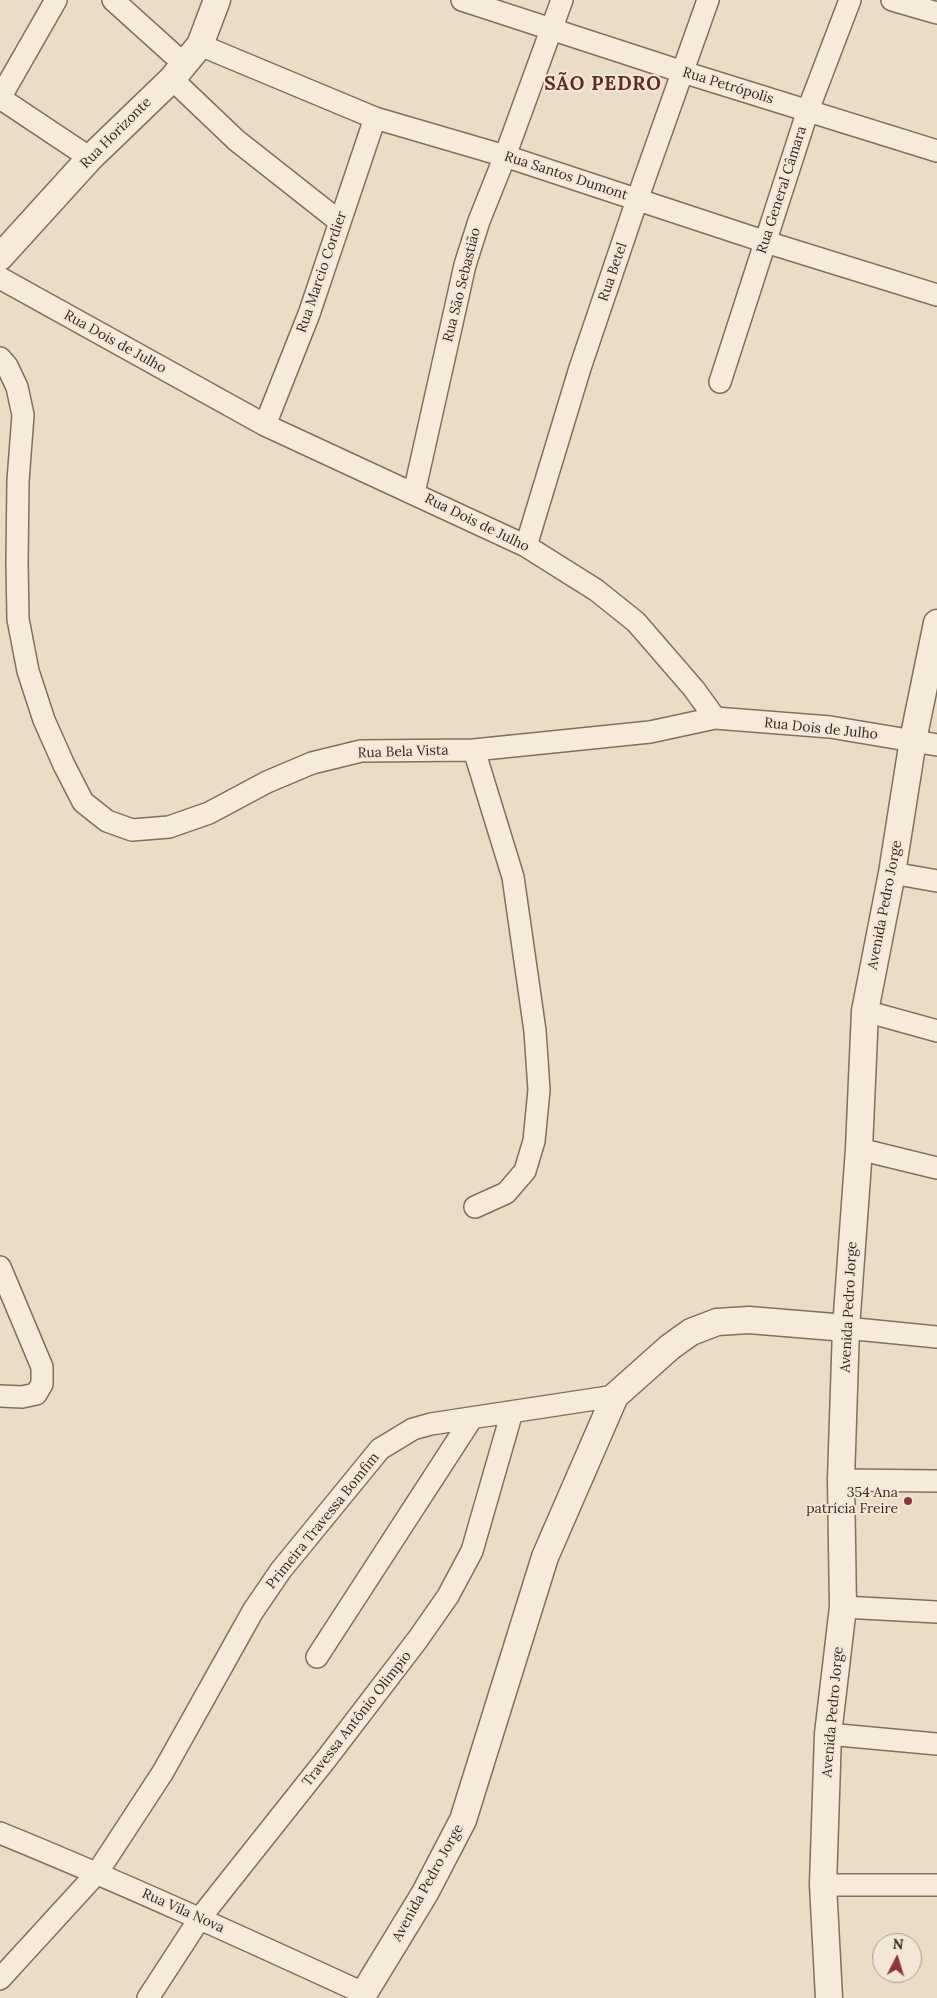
<!DOCTYPE html>
<meta charset="utf-8">
<style>
body{margin:0}
#map{position:relative;width:937px;height:1998px;overflow:hidden;background:#eadcc7;font-family:Lora,serif}
canvas{display:block}
.north{position:absolute;left:872px;top:1933px;width:50px;height:50px;box-sizing:border-box;background:#f2e7d6;border:1px solid #a79b8e;border-radius:50%;rotate:5deg;font-size:14px;font-weight:700;line-height:20px;text-align:center;color:#362821}
.north::after{content:'';display:block;margin:auto;width:18px;height:22px;background:#8e343f;clip-path:polygon(50% 0,100% 100%,50% 72%,0 100%)}
</style>
<div id="map">
<canvas width="937" height="1998"></canvas>
<div class="north">N</div>
</div>
<script>
const g = document.querySelector('canvas').getContext('2d');
g.lineJoin = 'round';
function trace(path, color, width, dash) { g.strokeStyle = color; g.lineWidth = width; g.lineCap = dash ? 'butt' : 'round'; g.setLineDash(dash || []); g.stroke(path); }
function drawText(font, color, halo, rows, align = 'center') {
  g.font = font + ' Lora,serif'; g.lineWidth = 4; g.setLineDash([]); g.textBaseline = 'middle'; g.strokeStyle = halo; g.fillStyle = color; for (const [text, x, y, turn = 0] of rows) {
    g.save(); g.translate(x, y); g.rotate((+turn || 0) * Math.PI / 180); g.textAlign = isNaN(turn) ? turn : align; if (halo) g.strokeText(text, 0, 0); g.fillText(text, 0, 0); g.restore();
  }
}
const minor = new Path2D(`
 M113 0 184 64
 M462 0 683 72 937 151
 M892 0 937 13
 M200 45 375 118 505 156 766 242 937 295
 M172 79 236 140 340 222
 M0 98 56 0
 M0 98 90 158
 M0 278 265 425 526 546 596 590 636 622 694 689 715 718
 M0 358 7 366 17 387 23 415 18 481 17 562 18 619 28 671 44 720 64 765 83 802 107 821 132 830 169 827 209 813 267 782 312 763 361 751 474 750 650 732 715 718 830 727 937 745
 M720 382 808 110 850 0
 M265 425 309 314 375 118
 M414 493 465 265 479 221 505 156 562 0
 M526 546 580 368 637 200 708 0
 M474 750 513 877 535 1031 539 1090 534 1141 525 1171 506 1193 475 1207
 M892 873 937 881
 M865 1011 937 1031
 M859 1149 937 1168
 M0 1267 42 1367V1384L36 1394 22 1397 0 1396
 M846 1328 937 1337
 M841 1480 937 1481
 M843 1607 937 1612
 M317 1657 472 1418
 M828 1734 937 1744
 M0 1833C123 1883 243 1938 363 1993
 M823 1885H937
 M0 1979 97 1873 163 1772 253 1611 281 1570 380 1449 413 1429 431 1424 615 1396
 M148 1998 200 1918 327 1758 418 1639 448 1596 472 1551 512 1412`);
const tertiary = new Path2D(`
 M0 257 90 158 172 79 200 45 217 0
 M361 1998 425 1893 463 1820 545 1557 615 1396 670 1347 691 1332 717 1322 749 1320 846 1328
 M829 1998 823 1885 828 1734 843 1607 841 1480 846 1328 859 1149 865 1011 892 873 913 740 937 623`);
trace(minor, '#846e5e', 24);
trace(tertiary, '#846e5e', 29);
trace(minor, '#f6eada', 21);
trace(tertiary, '#f6eada', 26);
for (const [x, y, r, color] of [
 [908,1501,5,"#8e343f"]
]) { const dot = new Path2D(); dot.arc(x, y, r, 0, 2 * Math.PI); g.fillStyle = color; g.fill(dot); trace(dot, '#f2e7d6', 2); }
drawText('14px', '#362821', '#f2e7d6', [
 ["Rua Petrópolis",728,86,17],
 ["Rua Horizonte",116,133,-45],
 ["Rua Santos Dumont",566,176,18],
 ["Rua General Câmara",782,190,-72],
 ["Rua Marcio Cordier",322,272,-71],
 ["Rua Betel",613,272,-71],
 ["Rua São Sebastião",462,285,-76],
 ["Rua Dois de Julho",115,342,29],
 ["Rua Dois de Julho",477,523,26],
 ["Rua Dois de Julho",821,729,6],
 ["Rua Bela Vista",403,752,-2],
 ["Avenida Pedro Jorge",885,905,-79],
 ["Avenida Pedro Jorge",849,1307,-87],
 ["Primeira Travessa Bomfim",323,1521,-51],
 ["Avenida Pedro Jorge",833,1712,-85],
 ["Travessa Antônio Olimpio",357,1719,-52],
 ["Avenida Pedro Jorge",428,1883,-61],
 ["Rua Vila Nova",183,1911,24]
]);
drawText('14px', '#362821', '#f2e7d6', [
 ["354 Ana",898,1493],
 ["patrícia Freire",898,1509]
], 'right');
g.letterSpacing = '1px';
drawText('bold 19px', '#5f2a24', '#f2e7d6', [
 ["SÃO PEDRO",603,85]
]);
g.letterSpacing = '0px';
</script>
